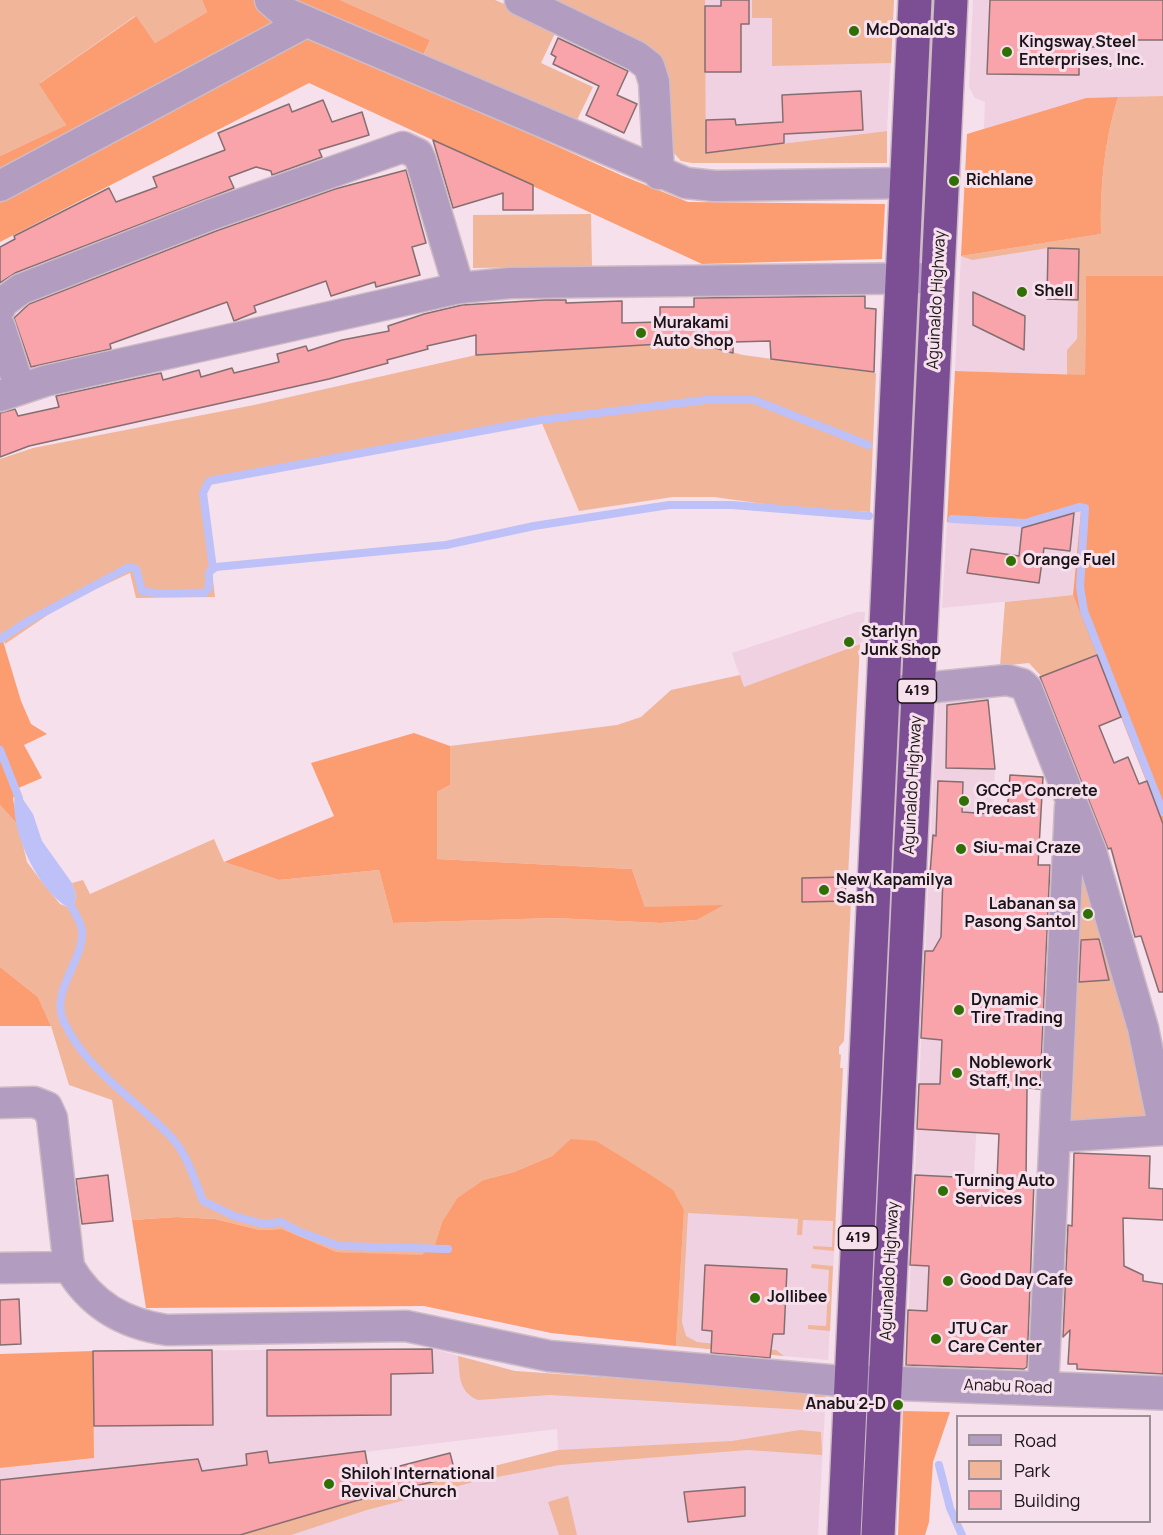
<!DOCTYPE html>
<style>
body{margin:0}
#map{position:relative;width:1163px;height:1535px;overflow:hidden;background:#f6e0ec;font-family:Manrope,sans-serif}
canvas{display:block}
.legend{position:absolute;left:956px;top:1415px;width:195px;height:108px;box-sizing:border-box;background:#f6e0ec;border:2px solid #9e8e97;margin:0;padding:8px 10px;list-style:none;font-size:18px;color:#1a1317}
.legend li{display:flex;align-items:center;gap:12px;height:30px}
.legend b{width:30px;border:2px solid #9e8e97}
</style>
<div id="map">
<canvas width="1163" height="1535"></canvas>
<ul class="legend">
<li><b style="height:8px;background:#b29cc0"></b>Road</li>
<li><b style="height:16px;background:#f1b59a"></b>Park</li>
<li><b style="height:16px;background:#f9a3aa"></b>Building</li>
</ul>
</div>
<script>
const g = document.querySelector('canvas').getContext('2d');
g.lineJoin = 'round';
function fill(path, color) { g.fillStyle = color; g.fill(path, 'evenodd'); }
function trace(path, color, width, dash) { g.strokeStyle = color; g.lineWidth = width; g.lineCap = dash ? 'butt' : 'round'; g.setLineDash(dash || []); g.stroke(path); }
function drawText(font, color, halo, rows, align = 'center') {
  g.font = font + ' Manrope,sans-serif'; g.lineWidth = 6; g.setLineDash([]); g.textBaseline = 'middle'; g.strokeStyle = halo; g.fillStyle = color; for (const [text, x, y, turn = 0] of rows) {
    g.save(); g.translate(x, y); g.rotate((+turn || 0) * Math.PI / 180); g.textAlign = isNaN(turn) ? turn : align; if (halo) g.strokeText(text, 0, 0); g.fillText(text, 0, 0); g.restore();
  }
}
fill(new Path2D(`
 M705 0H894L887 131 706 153Z
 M973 0H1163V96L1086 98 984 129 985 102 975 98 969 87Z
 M1086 237 1085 375 955 371 961 256Z
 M1082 511 1073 595 942 608 947 522 1027 526Z
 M857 612H865L863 642 744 688 732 653Z
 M988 692 995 769 964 1369 906 1366 937 698Z
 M684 1210 836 1219 828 1360 676 1346Z
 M433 1349 515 1371 826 1393 818 1535H240L355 1501 558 1450 557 1429 229 1468 0 1535V1468L94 1458 93 1351Z`), '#efd1e2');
fill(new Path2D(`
 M0 0H202L207 12 155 43 135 16 40 83 66 125 0 156Z
 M340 0H495L558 27 541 63 593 87 576 122 424 54 430 40Z
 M542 0H705L706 153 887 131V163H692L681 161 673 152 667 81Z
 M752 0H894L891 63 772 66V18H752Z
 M1163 96V276H1086L1085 375H1067V350L1077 339 1079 249 1048 248 972 260 961 256 1101 234C1100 186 1104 143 1118 97Z
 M591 214 592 266 473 268V215Z
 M694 342 743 355 876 373 870 512 793 508 714 497H673L579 511 541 421 209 481 203 494 215 597 136 598 130 573 64 604 5 644 0 631V459L33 448 254 405 476 355Z
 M1073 595 1097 655 1042 677 1029 663 1000 666 1005 602Z
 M860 644 848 877 802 878 803 902 851 901 844 1041 839 1047V1054L841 1055 840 1068H843L834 1251 813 1249V1246L832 1247 833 1221 803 1220 802 1235H797L798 1219 688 1213 682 1322 686 1336 697 1342 776 1350 784 1356 676 1346 684 1210 643 1170 620 1157 571 1140 552 1156 514 1172 483 1180 457 1198 442 1222 435 1244 422 1256 337 1252 282 1229 260 1230 215 1219 177 1217 132 1220 112 1100 69 1085 51 1026 38 997 0 967V805L18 825 27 862 38 877 60 904 73 909 76 896 72 883 83 880 90 894 214 839 224 862 279 880 379 870 393 923 554 918 661 923 696 920 645 907 632 869 437 859V792L450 785V746L617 725 641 717 671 690 740 675 744 687Z
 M1077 880H1091L1152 1117 1065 1122Z
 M812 1264 833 1266 830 1331 808 1329V1325L826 1326 829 1270 811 1268Z
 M458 1356 515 1371 826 1393 822 1404 805 1410 550 1395 478 1400C458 1392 460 1375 458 1356Z
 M800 1430 821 1432 822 1455 747 1450 560 1465 481 1480 367 1510 291 1535H240L355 1501 558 1450 732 1441Z
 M568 1496 577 1535H559L548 1502Z`), '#f1b59a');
fill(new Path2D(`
 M202 0H340L430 40 412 81 623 176 688 202 885 204 882 259 702 264 309 83 0 242V156L66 125 39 84 136 16 155 43 207 12Z
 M1118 97C1104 143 1100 186 1101 234L961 256 967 134 1086 98Z
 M1086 276H1163V824L1073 595 1081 511 1027 526 947 522 955 371 1085 375Z
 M0 631 21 701 31 724 47 734 24 745 42 778 16 789 13 799 18 825 0 805Z
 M414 733 450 746V785L437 792V859L632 869 645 907 724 905 696 920 661 923 554 918 393 923 379 870 279 880 224 862 334 816 311 763Z
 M0 967 38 997 51 1026H0Z
 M571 1139 596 1141 643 1170 673 1190 684 1210 676 1346 551 1333 424 1306 146 1308 132 1220 177 1217 215 1219 260 1230 282 1229 337 1252 422 1255 435 1244 442 1222 457 1198 483 1180 514 1172 552 1156Z
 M93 1351 94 1458 0 1468V1354Z
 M903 1411 950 1412 933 1462 929 1522 925 1535H898Z`), '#fb9d71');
fill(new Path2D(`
 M16 789 33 814 42 841 72 883 76 896 73 910C39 895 6 826 16 789Z`), '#bec1f7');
trace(new Path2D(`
 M952 519 1025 523 1079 507 1085 508 1080 587 1084 611 1163 812
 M213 569 203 493 209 481 541 420 706 400H754L868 445
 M0 639 30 620 129 567 136 569 142 591C151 595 189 592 204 593L209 588V572L216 567 446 545 534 526 669 505H732L869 516
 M0 750 19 798
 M68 901C73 909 80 920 82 930 85 960 49 991 64 1022 86 1070 135 1099 170 1136 187 1153 194 1179 203 1201L234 1216 263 1224 281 1222 300 1232 339 1246 448 1249
 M939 1465 950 1508 962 1535`), '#bec1f7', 8);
const building = new Path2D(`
 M721 0H749V24H741V72H705V6H721Z
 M990 0H1163V40H1136V47H1079V75L987 74Z
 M558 38 628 71 617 95 637 104 624 133 586 115 599 86 553 64 556 57 551 54Z
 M861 91 863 130 784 134V143L706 153V120L735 119 736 125 783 122 782 95Z
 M323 100 332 122 362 112 369 135 319 150 322 157 272 175 271 171 256 167 229 177 234 188 15 273 0 283V247L15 239 14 236 109 188 116 202 157 187 153 177 225 150 218 133 289 104 292 112Z
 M433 140 533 185V210H503V193L453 208Z
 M406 170 426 243 412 247 420 275 376 287 375 282 331 296 326 281 254 306 256 312 234 321 227 302 110 344 111 349 31 367 14 318 29 304 216 231 335 189Z
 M1048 248 1079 249 1078 300 1047 299Z
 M973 292 1025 316 1024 350 973 325Z
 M865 296V308L876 309 874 372 771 359 770 341 733 342V353L694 342 476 355V335L427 346 428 349 387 360 388 363 329 379 29 446 0 457V413L15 409 18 416 59 407 56 396 161 373 163 380 199 370 201 377 232 368 234 373 279 362 277 354 306 346 308 351 342 340 389 331 388 326 424 314 462 305 544 300H566V303L622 301V323L660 322V307H694V298Z
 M1074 513 1070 551 1044 548 1039 583 967 573 971 549 1019 556 1022 528Z
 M1097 655 1121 717 1099 726 1114 763 1128 757 1139 784 1147 781 1163 824V992H1159L1141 936 1135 937 1111 848 1108 849 1040 677Z
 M988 700 995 769 946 768 947 705Z
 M1010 775 1043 777 1038 865H1050L1040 1089 1027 1088 1026 1180 1034 1181 1027 1367 1024 1369 906 1365 908 1310 927 1311 929 1266 910 1265 915 1175 997 1179 999 1134 917 1129 919 1084H940L942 1040 921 1038 925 951H933L941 937 943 874H930L933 835 936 836 938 781 963 782 962 812 1007 815Z
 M845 877 846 901 802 902V878Z
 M1099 939 1109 980 1079 982 1081 940Z
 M1074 1153 1150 1156 1149 1188 1163 1189V1220L1123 1218 1124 1266 1143 1275V1281L1163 1284V1374L1077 1369V1364H1068L1070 1330 1063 1337 1068 1225 1072 1226Z
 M108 1175 113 1221 82 1224 76 1179Z
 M705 1265 787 1269 784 1334H773L770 1358 711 1353 712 1331 702 1330Z
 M19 1299 21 1344 0 1345V1300Z
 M432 1349 433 1373 391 1374V1415L267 1416V1350Z
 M212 1350 213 1425 94 1426 93 1351Z
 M267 1451 269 1463 365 1451 369 1474 450 1453 456 1476 355 1501 240 1535H0V1480L198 1459 202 1471 247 1465 246 1454Z
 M745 1487V1516L688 1522 684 1492Z`);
fill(building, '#f9a3aa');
trace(building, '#856e70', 1.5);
const minor = new Path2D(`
 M270 0 284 12 686 183 715 186 907 183
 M520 0 636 56 649 66 654 82 659 174
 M0 186 306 22
 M0 308 3 302 21 289 210 215 403 147 418 154 421 161 459 288
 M0 327 20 389
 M0 396 45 381 459 288 510 283 938 278
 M883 692 1007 680 1022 684 1027 689 1091 851 1143 1028 1163 1125
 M0 1103 34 1102 47 1107 52 1118 69 1267C91 1305 124 1324 167 1330L406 1326 549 1356 852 1382
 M1055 1137 1163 1130
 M0 1268 69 1267
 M1043 1388 1070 807`);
const tertiary = new Path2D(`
 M857 1382 1163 1393`);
const trunk = new Path2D(`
 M844 1535 915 0
 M878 1535 951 0`);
trace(minor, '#cebbc6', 33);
trace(tertiary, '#cebbc6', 36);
trace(trunk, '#cebbc6', 36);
trace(minor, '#b29cc0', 30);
trace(tertiary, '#b29cc0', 33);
trace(trunk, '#7c4f94', 33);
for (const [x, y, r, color] of [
 [854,31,6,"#2f6f04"],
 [1007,52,6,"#2f6f04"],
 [954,181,6,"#2f6f04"],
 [1022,292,6,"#2f6f04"],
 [641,333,6,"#2f6f04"],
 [1011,561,6,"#2f6f04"],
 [849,642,6,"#2f6f04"],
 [964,801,6,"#2f6f04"],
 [961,849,6,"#2f6f04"],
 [824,890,6,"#2f6f04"],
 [1088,914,6,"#2f6f04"],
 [959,1010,6,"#2f6f04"],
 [957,1073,6,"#2f6f04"],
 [943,1191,6,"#2f6f04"],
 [948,1281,6,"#2f6f04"],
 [755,1298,6,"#2f6f04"],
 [936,1339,6,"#2f6f04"],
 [898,1405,6,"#2f6f04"],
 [329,1484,6,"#2f6f04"]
]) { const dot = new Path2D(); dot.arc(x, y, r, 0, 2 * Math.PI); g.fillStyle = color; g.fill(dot); trace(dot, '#f6e0ec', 2); }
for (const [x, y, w] of [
 [917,691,39],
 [858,1238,39]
]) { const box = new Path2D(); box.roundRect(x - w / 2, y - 12, w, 24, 4.5); g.fillStyle = '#f6e0ec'; g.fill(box); trace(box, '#1a1317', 1.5); }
drawText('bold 15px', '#1a1317', null, [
 ["419",917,691],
 ["419",858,1238]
]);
drawText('bold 16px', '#1a1317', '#f6e0ec', [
 ["McDonald's",866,31],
 ["Kingsway Steel",1019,43],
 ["Enterprises, Inc.",1019,61],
 ["Richlane",966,181],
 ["Shell",1034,292],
 ["Murakami",653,324],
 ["Auto Shop",653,342],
 ["Orange Fuel",1023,561],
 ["Starlyn",861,633],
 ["Junk Shop",861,651],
 ["GCCP Concrete",976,792],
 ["Precast",976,810],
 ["Siu-mai Craze",973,849],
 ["New Kapamilya",836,881],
 ["Sash",836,899],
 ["Labanan sa",1076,905,"right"],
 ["Pasong Santol",1076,923,"right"],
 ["Dynamic",971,1001],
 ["Tire Trading",971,1019],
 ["Noblework",969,1064],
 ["Staff, Inc.",969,1082],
 ["Turning Auto",955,1182],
 ["Services",955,1200],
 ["Good Day Cafe",960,1281],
 ["Jollibee",767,1298],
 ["JTU Car",948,1330],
 ["Care Center",948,1348],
 ["Anabu 2-D",886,1405,"right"],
 ["Shiloh International",341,1475],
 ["Revival Church",341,1493]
], 'left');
drawText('16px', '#1a1317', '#f6e0ec', [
 ["Aguinaldo Highway",937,300,-87],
 ["Aguinaldo Highway",913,785,-87],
 ["Aguinaldo Highway",890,1271,-87],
 ["Anabu Road",1008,1387,2]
]);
</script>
